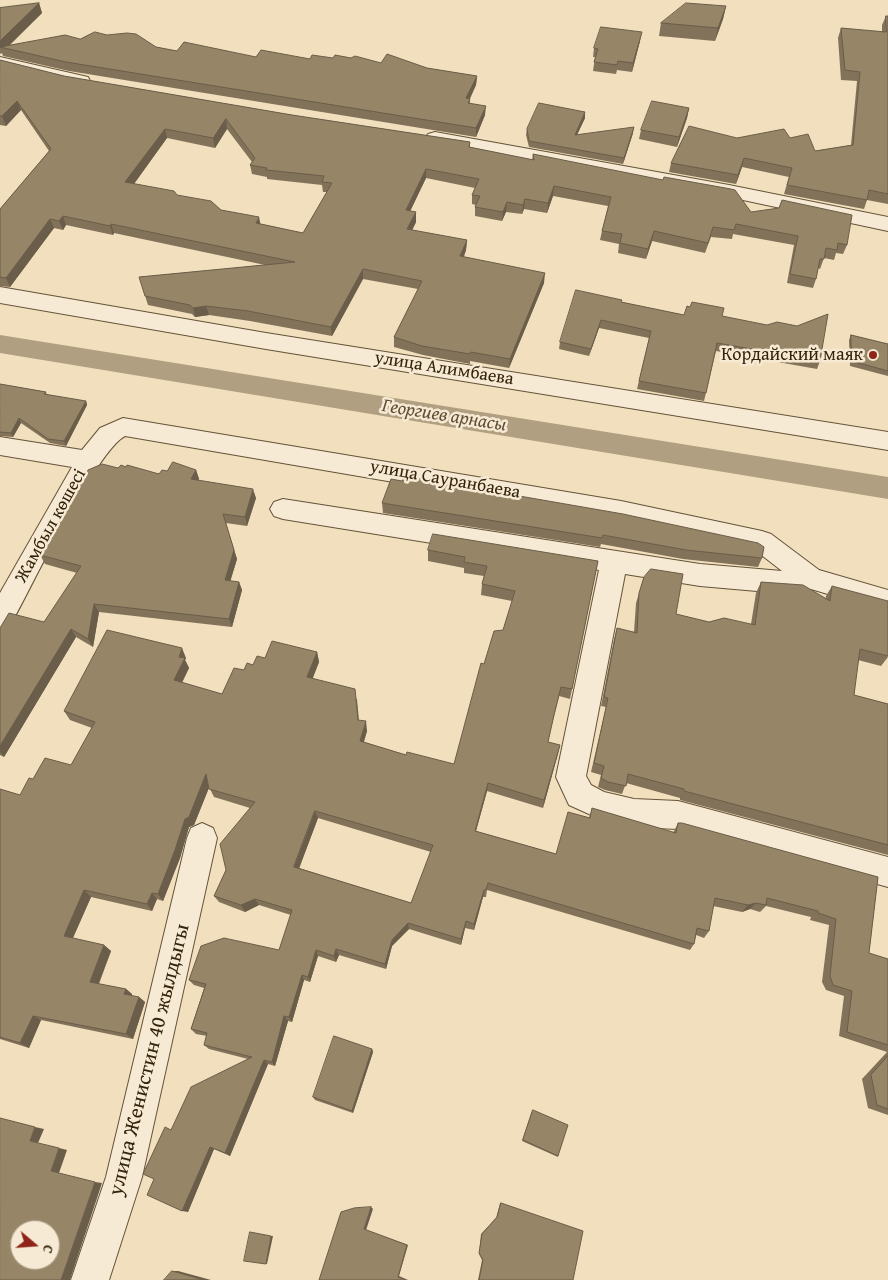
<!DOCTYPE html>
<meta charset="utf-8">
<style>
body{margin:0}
#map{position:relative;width:888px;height:1280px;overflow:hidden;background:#f1dfbd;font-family:"Gentium Book Plus",serif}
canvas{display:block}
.north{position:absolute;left:10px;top:1220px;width:50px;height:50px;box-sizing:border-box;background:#f6ead4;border:1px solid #a99b84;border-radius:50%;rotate:108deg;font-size:14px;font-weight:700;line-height:20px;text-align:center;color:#35240c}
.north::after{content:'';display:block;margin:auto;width:18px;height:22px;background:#8f2418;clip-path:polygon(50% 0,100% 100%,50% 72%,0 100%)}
</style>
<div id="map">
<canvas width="888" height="1280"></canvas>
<div class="north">С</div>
</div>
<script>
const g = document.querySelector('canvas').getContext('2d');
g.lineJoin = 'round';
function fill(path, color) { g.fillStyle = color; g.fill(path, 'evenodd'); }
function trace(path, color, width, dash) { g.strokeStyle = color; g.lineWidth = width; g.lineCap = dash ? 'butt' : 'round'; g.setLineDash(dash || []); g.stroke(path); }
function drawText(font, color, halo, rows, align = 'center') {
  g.font = font + ' "Gentium Book Plus",serif'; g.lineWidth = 5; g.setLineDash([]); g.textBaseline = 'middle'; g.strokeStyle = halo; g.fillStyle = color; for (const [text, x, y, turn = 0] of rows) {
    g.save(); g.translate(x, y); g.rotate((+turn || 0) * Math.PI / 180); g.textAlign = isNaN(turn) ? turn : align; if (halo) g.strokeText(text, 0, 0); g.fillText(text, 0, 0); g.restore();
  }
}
fill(new Path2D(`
 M0 335 888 477V499L0 353Z`), '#b19f81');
const street = new Path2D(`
 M0 57 88 77 90 81 88 85 81 87 0 67Z
 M435 132 729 185 888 217V231L729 197 428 142 425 138 428 134Z
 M0 287 266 333 888 432V450L266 349 0 303Z
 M123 418 621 501 762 531 771 534 819 570 888 590V612L811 589 780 593 700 586 625 574 586 776 591 785 604 792 634 799 678 801 888 857V887L678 829 634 827 600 819 569 805 556 777 599 570 283 519 274 516 270 509 274 502 283 499 700 564 782 571 755 550 621 521 125 436C96 451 30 590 10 626L0 629V593L72 467 0 455V437L82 450 100 428Z
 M202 823 213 828 217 838 142 1177 109 1280H71L106 1177 187 838 191 828Z`);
trace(street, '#645338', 2);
fill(street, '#f6ead4');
fill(new Path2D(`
 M39 3 42 13 10 45 80 39 156 47 177 51 256 57 310 59 333 58 427 68 477 76 476 85 470 99V103L485 115 476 137 69 71 3 56 2 53 0 54V8Z
 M726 6 723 19 715 41 659 36 661 23Z
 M886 16H888V204L867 200 864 209 784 194 789 177 742 167 736 184 669 172 671 163 737 138 815 151 851 145 857 81 841 80 838 38 841 28 882 32V25Z
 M640 41 632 72 617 70 616 74 593 71 595 57H593L594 48Z
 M0 60 64 76 292 115 470 142V147L532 160 533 154 751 212 847 245 843 254 836 253 834 260 824 258 820 269 818 268 816 279 813 288 787 283 794 245 733 234 732 239 711 237 705 253 652 241 646 259 618 253 619 244 600 240 602 231 608 206 553 196 547 213 524 209 522 214 506 212 502 221 475 216V207L476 205 472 204V195L475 188 426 178 410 211 416 212V222L412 230 467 240 466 250 464 257 544 283 509 368 470 361V364L423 355 394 347V337L418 289 363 279 332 336 250 321 209 315 195 317 192 314 148 305 139 277 265 265 114 233 113 235 66 225 63 230 54 228 10 287 0 286V209L49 151 21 110 6 126 0 125ZM227 129 252 162 250 165 252 174 267 177V179L322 185 323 192H327L303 233 261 224 221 210 177 195 134 184 167 138 215 148Z
 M689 108 687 118 677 147 639 139 641 130Z
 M585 112V118L577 135 633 133 623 164 529 147 526 135 527 129Z
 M621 302 684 315 722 316 820 361 817 369 716 351 704 401 637 389 649 338 599 328 589 356 559 349 560 342Z
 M851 335 888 344V376L850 366 849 340Z
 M0 384 46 392 47 395 86 401 87 405 66 446 50 443 21 423 13 437 0 436Z
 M126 467 159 474 167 471 196 470 199 479 198 480 256 498 247 526 226 523 237 559 230 581 239 582 242 590 232 627 99 612 93 647 76 637 4 757 0 755V628L44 622 77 573 45 564 40 555 118 468Z
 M382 503 762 558 758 567 683 559 601 544 600 547 383 513Z
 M428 550 598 561 570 699 559 696 552 724 548 742 560 745 543 808 487 791 476 831 556 854 589 818 592 808 673 833 678 823 878 877 869 953 888 959V1115L868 1108 862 1079 887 1052 839 1036 844 996 826 990 822 982 829 925 810 920 811 917 766 906 760 912 750 909 742 912 713 906 709 931 704 938 696 935 694 944 690 950 487 890 486 897H483L474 930 465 928 461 945 409 929 392 946 386 969 339 955 336 962 318 956 310 982 304 980 292 1022 288 1021 275 1066 268 1064 230 1156 214 1149 188 1212 154 1179 171 1130 248 1059 209 1049 204 1045 207 1036 196 1034 191 1029 204 988 194 985 189 980 279 950 291 915 259 905 245 912 219 902 214 896 226 870 250 808 214 797 209 787 194 825 189 827 180 858 163 901 157 899 152 911 91 897 73 938 104 945 111 951 99 984 126 989 132 994V996L139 997 145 1002 133 1039 41 1020 29 1048 0 1039V789L20 795 33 779 71 765 92 728 70 720 64 711 186 658 185 660 189 668 182 683 222 694 244 670 265 658 317 652 319 662 313 678 357 699 359 720 367 731 364 742 406 755 454 764 484 664 503 630 512 601 481 595 482 584 484 576 464 573V568L428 561ZM318 818 431 852 411 903 299 868Z
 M644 577 676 614 709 622 751 624 756 593 761 582 826 598V596L832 586 888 657 881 666 858 660 854 695 888 704V855L680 800V798L626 783 622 794 605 790 598 787 601 775 591 772 606 707 601 706 614 639 617 628 634 632 636 603Z
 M372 1049 373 1052 353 1113 315 1100 313 1097Z
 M532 1111 558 1156V1157L522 1141Z
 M501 1203 573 1280H478L482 1260 479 1254 481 1234 496 1218 500 1204Z`), '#827259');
fill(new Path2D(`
 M39 3 42 13 6 48 0 47V41Z
 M726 6 723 19 715 41 718 28Z
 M642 32 640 41 632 72 633 63Z
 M477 76 476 85 465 107 466 98Z
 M17 101 21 110 6 126 2 116Z
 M486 106 485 115 476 137V128Z
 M689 108 687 118 677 147 679 137Z
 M585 112V118L574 141 575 135Z
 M226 119 227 129 215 148 213 138Z
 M634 127 633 133 623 164 624 158Z
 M165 129 167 138 128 192 125 182Z
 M744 158 742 167 736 184 738 175Z
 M426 169V178L406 220V210Z
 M554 186 553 196 547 213 548 203Z
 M525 199 524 209 522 214 523 205Z
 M507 202 506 212 502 221 503 212Z
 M416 212V222L408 239 407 229Z
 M63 216 66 225 63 230 59 221Z
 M259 217 261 227 256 223Z
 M50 219 54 228 10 287 6 278Z
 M111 224 114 233 113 235 110 226Z
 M654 231 652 241 646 259 648 249Z
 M467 240 466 250 460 265V256Z
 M363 269V279L332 336 331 327Z
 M545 273 544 283 509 368 510 359Z
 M206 306 209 315 195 317 193 308Z
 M601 320 599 328 589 356 591 349Z
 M86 401 87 405 66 446 64 441Z
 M19 418 21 423 13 437 11 433Z
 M196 470 199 479 194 488 191 479Z
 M253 489 256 498 247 526 245 517Z
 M234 550 237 559 228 589 225 580Z
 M239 582 242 590 232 627 229 619Z
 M94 604 99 612 93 647 88 639Z
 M71 629 76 637 4 757 0 752V746Z
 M182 648 186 658 185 660 189 668 178 690 174 680 179 657Z
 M317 652 319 662 309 686 307 677Z
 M366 721 367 731 361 750 360 741Z
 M560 745 558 754 543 808 544 800Z
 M206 774 211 783 194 825 189 827 180 858 163 901 158 894 185 819Z
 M488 783 487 791 474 838 475 831Z
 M315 811 318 818 297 874 294 867Z
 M84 890 91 897 71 942 64 936Z
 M484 890 483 897 474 930V924Z
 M152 893 157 899 152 911 147 904Z
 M255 899 259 905 245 912 241 905Z
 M756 903 750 909 742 912 748 905Z
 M466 921 465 928 461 945V939Z
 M408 923 409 929 392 946 386 969 385 964 392 940Z
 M104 945 111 951 97 987 90 982Z
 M336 949 339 955 336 962 334 956Z
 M316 950 318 956 310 982 308 977Z
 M302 975 304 980 292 1022 289 1017Z
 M126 989 132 994 130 999 124 994Z
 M139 997 145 1002 133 1039 126 1034Z
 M33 1016 41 1020 29 1048 20 1043Z
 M284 1016 288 1021 275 1066 272 1062Z
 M372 1049 373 1052 353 1113 352 1111Z
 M264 1060 268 1064 230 1156 225 1153Z
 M35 1127 44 1129 38 1143 30 1141Z
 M210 1147 214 1149 188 1212 182 1211Z
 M59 1148 67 1150 59 1173 51 1171Z
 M95 1182 102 1183 70 1280H61Z
 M371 1207 373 1209 366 1230 408 1245 399 1276 408 1280H406L398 1277 364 1229Z
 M271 1236H273L267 1264H266Z
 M172 1271H178L211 1280H204Z`), '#6a5d49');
const building = new Path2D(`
 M39 3 0 41V8Z
 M686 3 726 6 718 28 661 23Z
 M886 16H888V194L869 190 867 200 787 185 792 168 744 158 738 175 671 163 689 126 737 138 784 129 790 138 808 134 815 151 853 145 860 72 845 70 841 28 886 32Z
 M601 27 642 32 633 63 618 61 617 65 594 62 598 49 594 48Z
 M95 32 107 35 127 33 136 34 156 47 177 51 184 42 256 57 261 50 310 59 312 55 333 58 335 55 351 58 355 56 381 63 387 54 427 68 477 76 466 98 470 99 468 103 486 106 476 128 66 62 0 47 65 35 80 39Z
 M0 60 64 76 292 115 470 142 469 147 534 160 533 154 663 180 664 177 731 189 735 190 751 212 779 208 782 200 852 215 847 245 838 243 837 250 826 248 824 259H820L816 279 790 274 798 236 736 224 734 230 713 227 708 243 654 231 648 249 620 243 622 234 602 231 611 197 554 186 548 203 525 199 523 205 507 202 503 212 475 207 480 196 472 195 479 179 426 169 406 210 416 212 407 229 467 240 460 256 545 273 510 359 471 352 470 354 422 346 394 337 422 281 363 269 331 327 248 311 206 306 193 308 190 305 145 296 139 277 295 262 111 224 110 226 63 216 59 221 50 219 6 278 0 277V209L51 149 17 101 2 116H0ZM226 119 255 158 250 165 267 168 266 170 324 176 322 182 332 183 303 233 256 223 259 217 221 210 211 201 177 195 174 191 125 182 165 129 213 138Z
 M652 101 689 108 679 137 641 130Z
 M539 103 585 112 575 135 634 127 624 158 529 141 527 129Z
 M576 290 622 300 621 302 684 315 687 306 690 307 692 302 724 308 722 316 767 325 777 322 797 326 828 314 820 361 717 343 706 393 639 381 651 331 601 320 591 349 560 342Z
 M851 335 888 344V371L852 361Z
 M0 384 46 392 44 394 86 401 64 441 48 439 19 418 11 433 0 432Z
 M173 462 196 470 191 479 253 489 245 517 223 514 234 550 225 580 239 582 229 619 94 604 88 639 71 629 0 746V628L9 613 44 622 81 566 40 555 88 470 102 464 118 468 121 465 126 467 127 465 159 474 162 470 167 471Z
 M404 476 623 514 758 543 764 547 762 558 686 550 603 535 602 538 382 503 391 479 402 481Z
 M433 534 598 561 572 689 561 687 554 715 548 742 560 745 544 800 488 783 475 831 556 854 568 812 590 818 592 808 676 833 678 823H682L878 877 869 953 888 959V1045L847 1032 852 991 833 985 830 976 836 919 818 913V911L767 898 766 905 756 903 748 905 715 898 709 931 697 928 694 944 488 883 486 890H484L474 924 466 921 461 939 408 923 392 940 385 964 336 949 334 956 316 950 308 977 302 975 289 1017 284 1016 272 1062 264 1060 225 1153 210 1147 182 1211 147 1195 154 1179 143 1174 165 1127 171 1130 191 1087 252 1057 204 1045 207 1033 191 1029 206 984 189 980 201 946 224 938 279 950 292 910 255 899 241 905 214 896 226 870 220 844 255 802 209 789 206 774 189 817 185 819 175 850 158 894 152 893 147 904 84 890 64 936 104 945 90 982 126 989 124 994 139 997 126 1034 33 1016 20 1043 0 1037V789L20 795 29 778 33 779 45 758 71 765 95 722 64 711 107 630 182 648 179 657 185 658 174 680 222 694 234 668 244 670 247 663 253 665 257 656 265 658 272 641 317 652 307 677 355 689 358 720 366 721 360 741 406 755 407 752 454 764 481 663 484 664 494 631 503 630 515 591 482 584 487 566 464 562 465 557 428 550ZM315 811 433 845 411 903 294 867Z
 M651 569 683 574 676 614 709 622 724 618 755 625 761 582 803 585 830 601 832 586 888 601V656L860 649 854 695 888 704V845L684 791V789L628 774 626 786 608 782 601 778 604 766 594 763 608 698 604 697 617 628 637 633 639 593 644 577Z
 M334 1036 372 1049 352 1111 313 1097Z
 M888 1056V1109L877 1105 871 1075Z
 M533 1110 568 1125 558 1156 523 1140Z
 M0 1118 35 1127 30 1141 59 1148 51 1171 95 1182 61 1280H0ZM20 1230H50V1260H20Z
 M501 1203 583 1231 573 1280H479L483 1260 479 1253 482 1234 497 1217Z
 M371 1207 364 1229 407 1245 398 1277 406 1280H319L341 1212 354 1208Z
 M250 1232 271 1236 266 1264 244 1261Z
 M172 1271 204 1280H164Z`);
fill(building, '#978568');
trace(building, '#6a5d49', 1);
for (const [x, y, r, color] of [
 [873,355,5,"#8f2418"]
]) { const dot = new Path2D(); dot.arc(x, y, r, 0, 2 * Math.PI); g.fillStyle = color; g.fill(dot); trace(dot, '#f6ead4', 2); }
drawText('18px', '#35240c', '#f6ead4', [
 ["Кордайский маяк",863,355]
], 'right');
drawText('18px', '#35240c', '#f6ead4', [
 ["улица Алимбаева",444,369,9],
 ["улица Сауранбаева",445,480,10],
 ["Жамбыл көшесі",51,526,-61]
]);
drawText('italic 19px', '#604f35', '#f6ead4', [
 ["Георгиев арнасы",444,416,9]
]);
drawText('21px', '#35240c', '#f6ead4', [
 ["улица Женистин 40 жылдыгы",150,1060,-76]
]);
</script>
